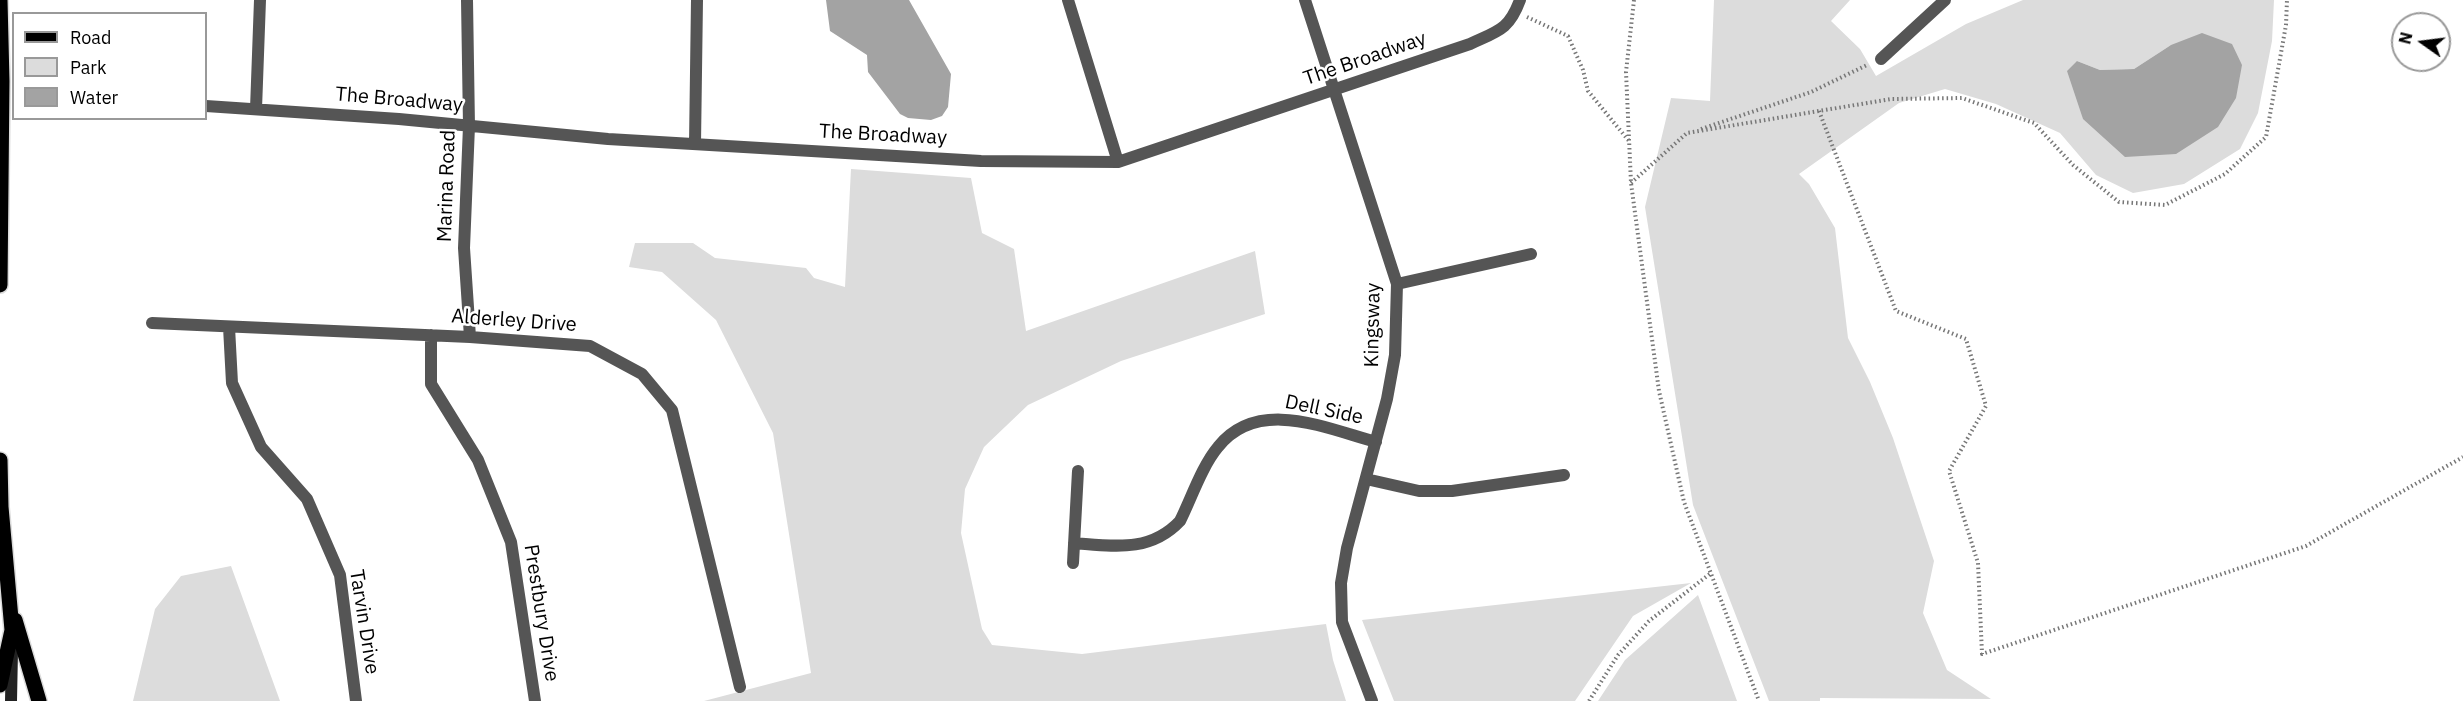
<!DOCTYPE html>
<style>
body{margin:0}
#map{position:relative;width:2463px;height:701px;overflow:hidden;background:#fff;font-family:"IBM Plex Sans",sans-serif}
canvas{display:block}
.legend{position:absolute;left:12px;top:12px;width:195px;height:108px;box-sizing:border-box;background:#fff;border:2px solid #999;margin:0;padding:8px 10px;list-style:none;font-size:18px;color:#000}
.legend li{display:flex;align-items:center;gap:12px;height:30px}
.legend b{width:30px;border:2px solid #999}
.north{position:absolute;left:2391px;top:12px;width:60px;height:60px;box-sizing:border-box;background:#fff;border:2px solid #999;border-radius:50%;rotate:284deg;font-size:16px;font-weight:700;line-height:24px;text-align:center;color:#000}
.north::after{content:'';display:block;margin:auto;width:21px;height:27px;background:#000;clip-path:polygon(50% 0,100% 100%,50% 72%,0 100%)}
</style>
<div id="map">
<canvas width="2463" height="701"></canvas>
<ul class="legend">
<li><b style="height:8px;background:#000"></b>Road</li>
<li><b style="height:16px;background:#dcdcdc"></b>Park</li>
<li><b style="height:16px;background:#a3a3a3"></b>Water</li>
</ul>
<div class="north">N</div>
</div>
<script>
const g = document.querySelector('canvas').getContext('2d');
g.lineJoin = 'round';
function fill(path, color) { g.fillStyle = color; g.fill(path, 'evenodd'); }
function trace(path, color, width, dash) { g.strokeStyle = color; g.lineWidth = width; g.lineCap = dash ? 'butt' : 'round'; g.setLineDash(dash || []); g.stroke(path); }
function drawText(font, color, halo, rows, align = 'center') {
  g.font = font + ' "IBM Plex Sans",sans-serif'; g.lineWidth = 5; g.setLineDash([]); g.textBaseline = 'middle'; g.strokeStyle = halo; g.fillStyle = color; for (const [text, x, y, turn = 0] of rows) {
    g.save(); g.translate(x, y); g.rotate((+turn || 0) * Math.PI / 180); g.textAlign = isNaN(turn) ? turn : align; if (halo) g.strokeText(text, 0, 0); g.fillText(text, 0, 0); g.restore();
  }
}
fill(new Path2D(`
 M1714 0H1850L1831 21 1860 49 1876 76 1966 24 2023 0H2274L2272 41 2258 113 2240 149 2184 184 2133 193 2096 175 2060 133 1996 104 1945 89 1899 103 1799 174 1809 184 1835 228 1848 338 1870 382 1893 438 1934 561 1923 613 1947 670 1991 699 1820 698V701H1769L1693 505 1645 207 1671 98 1710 101ZM2171 45 2083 119 2077 61 2100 70 2134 69Z
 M851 169 971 178 982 233 1014 249 1026 331 1255 251 1265 314 1121 361 1028 405 984 447 965 489 961 533 982 629 992 645 1082 654 1326 624 1333 660 1346 701H704L811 673 773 433 716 320 662 272 629 267 635 243H693L715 258 806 268 814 278 845 287Z
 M231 566 280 701H133L155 609 181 576Z
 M1691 583 1633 616 1575 701H1394L1362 620Z
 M1698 595 1737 701H1598L1625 660Z`), '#dcdcdc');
fill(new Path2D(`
 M826 0H909L951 74 948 107 942 116 931 120 908 118 900 114 868 72 867 55 830 31Z
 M2202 33 2232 44 2242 65 2236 98 2218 127 2176 154 2125 157 2083 119 2067 71 2077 61 2100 70 2134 69 2171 45Z`), '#a3a3a3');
const primary = new Path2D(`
 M0 285 2 81 0 0
 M0 460 1 507 12 630 0 685
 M15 620 39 701`);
trace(primary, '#dbdbdb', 18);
trace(new Path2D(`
 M1634 0 1626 72 1631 183 1659 391 1684 502 1759 701
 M1527 17 1568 36 1583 70 1588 91 1629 141
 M1819 111 1896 311 1966 339 1986 406 1949 471 1978 563 1982 654 2306 546 2463 457
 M1701 129 1811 92 1867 65
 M1631 183 1687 133 1891 99 1962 98 2034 123 2073 165 2119 202 2165 205 2225 174 2266 137 2286 25 2287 0
 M1589 701 1618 655 1649 621 1711 573`), '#777', 4, [1.5, 3]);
trace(new Path2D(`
 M467 0 469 126 464 248 470 337
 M1068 0 1118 162
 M1305 0 1397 284 1395 355 1387 399 1347 548 1341 583 1342 622 1372 701
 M1881 59 1945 0
 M206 106 399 119 608 139 981 161 1118 162 1470 44C1498 31 1509 30 1520 0
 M256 109 260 0
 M695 144 697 0
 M1397 284 1531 254
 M152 323 470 337 590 346 642 374 672 410 740 687
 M229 327 232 383 261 447 307 499 340 575 356 701
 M431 335V384L478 460 511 542 535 701
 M1366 479 1419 491H1452L1564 475
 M1074 543C1113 546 1150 553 1180 521 1191 499 1202 466 1218 447 1258 397 1325 428 1376 442
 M1073 563 1078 471`), '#555', 12);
trace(new Path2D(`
 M11 701 12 651`), '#222', 12);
trace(primary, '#000', 15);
drawText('20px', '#000', '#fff', [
 ["The Broadway",1365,59,-19],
 ["The Broadway",399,100,5],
 ["The Broadway",883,135,3],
 ["Marina Road",447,186,-88],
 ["Alderley Drive",514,321,4],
 ["Kingsway",1373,325,-89],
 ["Dell Side",1324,410,12],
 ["Prestbury Drive",541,613,81],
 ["Tarvin Drive",364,622,81]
]);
</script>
